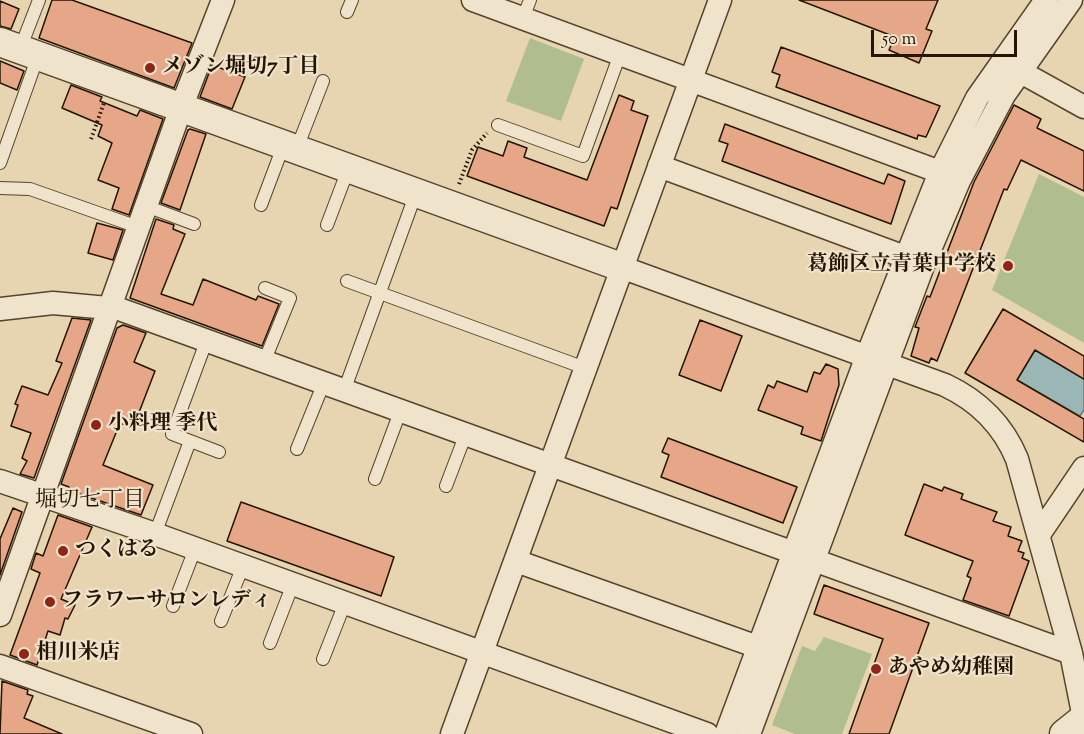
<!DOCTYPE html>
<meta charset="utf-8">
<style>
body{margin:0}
#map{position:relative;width:1084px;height:734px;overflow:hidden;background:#e7d4b1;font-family:"Sorts Mill Goudy",serif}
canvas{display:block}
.scale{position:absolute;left:871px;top:30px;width:146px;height:27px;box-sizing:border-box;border:3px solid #241400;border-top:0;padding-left:8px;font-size:18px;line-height:21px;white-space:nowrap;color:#241400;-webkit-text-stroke:4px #efe3cc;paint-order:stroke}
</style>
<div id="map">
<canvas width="1084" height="734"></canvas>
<div class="scale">50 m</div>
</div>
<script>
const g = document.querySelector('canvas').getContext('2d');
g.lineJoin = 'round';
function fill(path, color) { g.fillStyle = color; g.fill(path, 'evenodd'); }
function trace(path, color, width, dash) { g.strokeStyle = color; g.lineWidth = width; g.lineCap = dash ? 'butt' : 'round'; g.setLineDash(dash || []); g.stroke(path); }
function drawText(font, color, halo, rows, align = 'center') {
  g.font = font + ' "Sorts Mill Goudy","Noto Serif JP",serif'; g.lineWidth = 4.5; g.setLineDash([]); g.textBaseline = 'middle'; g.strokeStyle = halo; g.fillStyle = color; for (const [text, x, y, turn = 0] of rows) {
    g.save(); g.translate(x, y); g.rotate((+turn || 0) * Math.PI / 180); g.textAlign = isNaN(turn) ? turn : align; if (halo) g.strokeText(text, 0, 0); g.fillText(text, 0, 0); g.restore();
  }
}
fill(new Path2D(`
 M530 38 584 59 561 121 506 101Z
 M1039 174 1084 197V343L992 290Z
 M824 637 872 654 842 734H795L772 725 802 646 815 651Z`), '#b0be8f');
const water = new Path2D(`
 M1035 350 1084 379V410L1080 416 1017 380Z`);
fill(water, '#9ab6b5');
trace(water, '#6b756d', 1.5);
const building = new Path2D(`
 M52 0H72L192 43 174 88 39 38Z
 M799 0H938L926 29 932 31 919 63 889 50 892 43 887 41 890 35Z
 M0 1 19 9 11 29 0 26Z
 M781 47 940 106 926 137 918 135 917 139 776 87 780 75 772 72Z
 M0 61 24 71 17 90 0 83Z
 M212 65 245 77 232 109 200 97Z
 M71 85 102 97 100 101 137 116 140 110 163 119 129 215 112 209 119 188 98 180 112 143 98 136 102 125 62 108Z
 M619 95 634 101 631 110 648 116 617 209 611 207 604 226 467 176 478 147 503 156 508 141 527 148 524 157 587 180Z
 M1014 105 1041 119 1037 128 1084 151V191L1021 160 1007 190 1004 189 937 361 931 358 929 363 911 356 919 328 915 327 927 296 930 297 974 182Z
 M725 124 884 184 888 174 905 181 891 224 722 161 728 144 719 141Z
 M190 129 206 134 180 210 161 203 188 130Z
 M156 219 174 225 173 229 185 234 161 294 193 305 203 279 256 300 258 296 279 304 262 346 130 298Z
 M97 223 123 230 113 260 88 253Z
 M1003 309 1084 356V379L1035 350 1017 380 1084 419V442L965 373Z
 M72 318 91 320 34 478 20 474 27 461 22 458 31 433 11 426 18 405 15 404 22 386 48 395 62 363 56 361Z
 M700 320 742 336 721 391 679 375Z
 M123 325 146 333 134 362 155 371 133 428 120 423 103 465 153 485 141 515 68 490 69 487 61 484 117 328Z
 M826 364 838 369 839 385 821 441 801 434 803 427 758 410 768 385 774 388 777 381 807 392 814 372 820 374Z
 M668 438 797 487 783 523 661 477 669 455 662 452Z
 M924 484 942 491 944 487 963 494 961 499 997 512 993 521 1011 527 1008 536 1022 541 1018 551 1024 553 1022 558 1029 561 1009 616 963 600 971 578 967 576 973 561 905 535Z
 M241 502 394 557 381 596 227 541Z
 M13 508 22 512 0 575V539Z
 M58 515 92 527 61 599 75 605 68 619 65 618 60 635 48 631 37 665 10 655 40 573 31 569 36 553 43 556Z
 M824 585 929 623 889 734H849L883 639 814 614Z
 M2 681 28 690 27 694 33 696 24 718 62 734H0Z`);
fill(building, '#e5a788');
trace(building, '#241400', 1.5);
const service = new Path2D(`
 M347 12 352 0
 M523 18 530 0
 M20 49 39 0
 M498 125 583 156 620 54
 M297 148 323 81
 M0 163 38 56
 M0 188 30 189 138 227
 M261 205 284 144
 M146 206 194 224
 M327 225 349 167
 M347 281 585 368
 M206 342 172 434 219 452
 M264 362 290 298 265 288
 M344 391 416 193
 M297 449 323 385
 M375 479 400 412
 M446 486 465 436
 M155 534 190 441
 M173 606 195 549
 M221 621 243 566
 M270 643 293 584
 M323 659 345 603`);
const minor = new Path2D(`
 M473 0 940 172
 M1019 71 1084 107
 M659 166 905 257
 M621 267 945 385C979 401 1003 425 1017 459L1071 653 1084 718
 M0 309 53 303 119 309 1071 653
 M0 481 155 534 707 734
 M1040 533 1084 468
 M516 561 772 652
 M0 615 181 108 223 0
 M0 666 191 734
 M452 734 720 0
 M726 734 867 356 940 172 977 98 1046 0
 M749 734 923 266 959 181 1004 95 1071 0`);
const tertiary = new Path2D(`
 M0 42 621 267
 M1064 734 1084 718`);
trace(service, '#55442c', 14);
trace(minor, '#55442c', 25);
trace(tertiary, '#55442c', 31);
trace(new Path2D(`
 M91 139 104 103
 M459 184 472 150 487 133`), '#241400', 4, [1.5, 3]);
trace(service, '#efe3cc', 12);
trace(minor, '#efe3cc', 22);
trace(tertiary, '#efe3cc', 28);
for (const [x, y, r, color] of [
 [150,68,6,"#8f2418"],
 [1008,266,6,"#8f2418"],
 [96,425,6,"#8f2418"],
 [63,551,6,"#8f2418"],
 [50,602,6,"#8f2418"],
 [24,654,6,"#8f2418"],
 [876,669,6,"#8f2418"]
]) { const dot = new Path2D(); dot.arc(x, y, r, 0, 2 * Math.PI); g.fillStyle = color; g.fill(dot); trace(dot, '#efe3cc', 2); }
drawText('bold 21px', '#241400', '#efe3cc', [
 ["メゾン堀切7丁目",162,68],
 ["葛飾区立青葉中学校",996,266,"right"],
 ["小料理 季代",108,425],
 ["つくはる",75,551],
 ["フラワーサロンレディ",62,602],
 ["相川米店",36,654],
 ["あやめ幼稚園",888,669]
], 'left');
drawText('22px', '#241400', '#efe3cc', [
 ["堀切七丁目",90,502]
]);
</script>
